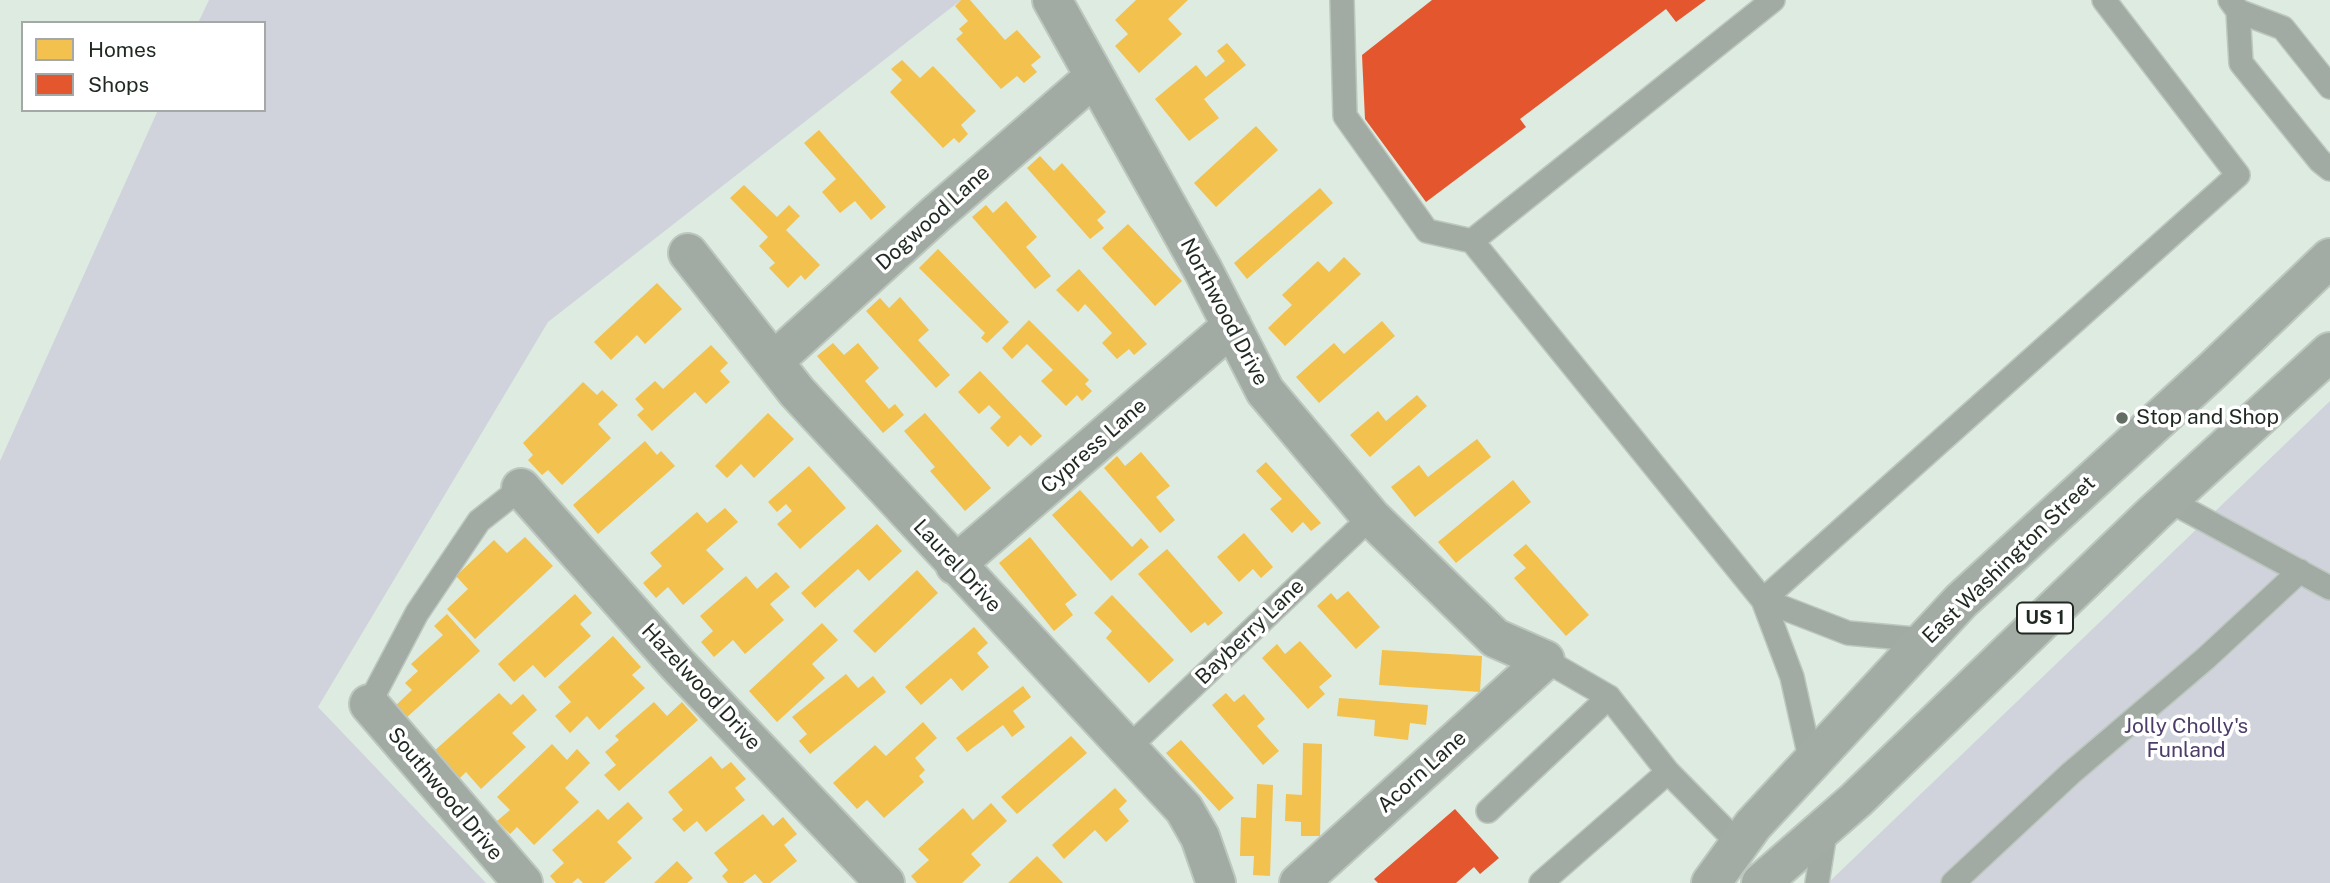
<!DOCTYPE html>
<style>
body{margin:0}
#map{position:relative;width:2330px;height:883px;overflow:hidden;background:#deebe0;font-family:"Public Sans",sans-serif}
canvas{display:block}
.legend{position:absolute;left:21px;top:21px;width:245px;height:91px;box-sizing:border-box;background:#fff;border:2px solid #a5a9a6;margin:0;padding:9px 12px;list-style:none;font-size:21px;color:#1f2921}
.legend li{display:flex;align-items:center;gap:14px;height:35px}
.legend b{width:35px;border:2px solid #a5a9a6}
</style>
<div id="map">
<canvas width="2330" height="883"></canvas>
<ul class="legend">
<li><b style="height:19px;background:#f2c14e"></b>Homes</li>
<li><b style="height:19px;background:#e4572e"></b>Shops</li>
</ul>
</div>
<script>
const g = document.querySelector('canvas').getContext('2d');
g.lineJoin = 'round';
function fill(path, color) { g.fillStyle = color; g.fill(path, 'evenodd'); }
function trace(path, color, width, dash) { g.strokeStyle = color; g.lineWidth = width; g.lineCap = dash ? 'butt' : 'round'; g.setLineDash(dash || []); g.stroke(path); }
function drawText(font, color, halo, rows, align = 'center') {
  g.font = font + ' "Public Sans",sans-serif'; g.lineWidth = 7; g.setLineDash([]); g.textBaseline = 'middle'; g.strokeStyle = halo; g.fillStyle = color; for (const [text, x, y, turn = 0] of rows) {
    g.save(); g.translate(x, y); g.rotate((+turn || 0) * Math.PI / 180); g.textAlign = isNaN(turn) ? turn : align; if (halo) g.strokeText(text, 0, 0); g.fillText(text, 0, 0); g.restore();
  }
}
fill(new Path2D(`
 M209 0H961L548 322 318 707 486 883H0V461L158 110H264V23H198Z
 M2330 401V883H1828Z`), '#d1d3dc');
fill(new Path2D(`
 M961 0H970L1005 40 1017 30 1041 57 1031 65 1037 72 1024 83 1017 76 1001 89 956 39 963 33 959 29 968 21 955 6Z
 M1136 0H1188L1168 19 1182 34 1139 73 1115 46 1128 34 1115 20Z
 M1227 43 1246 65 1204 99 1219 118 1189 141 1155 99 1196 65 1206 77 1225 61 1217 51Z
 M902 60 920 78 933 66 976 111 961 125 968 134 959 143 954 138 943 148 890 92 902 80 891 69Z
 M1256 126 1278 150 1216 207 1194 183Z
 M819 130 886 207 871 220 855 201 840 213 822 192 836 179 804 143Z
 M1040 156 1054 171 1062 163 1106 212 1097 220 1104 228 1090 239 1027 168Z
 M744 185 777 217 789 205 800 216 786 230 820 265 805 280 801 275 788 288 769 268 775 263 759 246 768 237 730 198Z
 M1320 188 1333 203 1247 279 1234 263Z
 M1006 201 1037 237 1026 247 1051 276 1035 289 972 217 986 205 993 213Z
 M1128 224 1182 281 1155 306 1102 248Z
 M938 249 1009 322 987 343 981 338 985 333 919 268Z
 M1344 257 1361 274 1285 346 1268 328 1292 305 1282 295 1318 261 1329 272Z
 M1079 269 1147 344 1134 355 1129 349 1117 359 1102 343 1112 333 1085 304 1078 312 1056 290Z
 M657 283 682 309 645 344 637 335 611 360 594 342Z
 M900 297 929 330 918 340 950 375 936 388 866 311 880 298 889 308Z
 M1029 320 1089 380 1085 384 1092 391 1082 401 1077 395 1066 406 1041 381 1053 370 1027 344 1012 359 1002 348Z
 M1382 321 1395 336 1319 403 1296 377 1334 343 1344 354Z
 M833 343 844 355 858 343 879 368 865 381 889 409 895 404 904 415 883 433 817 356Z
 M711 345 728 363 720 371 730 382 706 404 695 392 652 431 637 415 644 409 635 399 655 381 663 389Z
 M980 371 1042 436 1031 446 1020 435 1008 447 990 428 1001 417 989 405 979 414 958 392Z
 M583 382 597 395 602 390 618 405 598 424 611 438 562 485 548 470 542 475 528 460 533 455 523 443Z
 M1417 395 1427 406 1370 457 1350 435 1378 411 1386 421Z
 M768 413 794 439 754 478 741 464 727 478 715 466Z
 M925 413 991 488 965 511 930 471 935 467 904 431Z
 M1477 439 1491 457 1415 517 1391 487 1419 465 1428 477Z
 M645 441 657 455 661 451 675 466 598 534 573 505Z
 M1141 452 1170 486 1156 497 1175 520 1160 533 1104 468 1117 456 1125 466Z
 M1266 462 1321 523 1311 531 1303 522 1292 533 1270 509 1282 499 1256 471Z
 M809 466 846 508 800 549 777 524 792 511 786 504 777 512 768 502Z
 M1513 480 1531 502 1456 563 1438 542Z
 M1080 490 1132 547 1141 538 1149 547 1111 581 1052 515Z
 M725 508 738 522 706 550 724 569 683 605 668 587 656 598 643 583 662 566 650 553 697 512 707 523Z
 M877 524 902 551 869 581 858 569 815 608 801 593Z
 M1244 533 1273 567 1261 578 1253 569 1239 582 1217 557Z
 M525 537 553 566 475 639 447 609 468 589 456 576 494 540 507 553Z
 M1030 537 1077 595 1065 604 1073 615 1054 631 999 563Z
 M1526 544 1589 615 1566 636 1514 578 1526 568 1513 555Z
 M1167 549 1223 613 1208 626 1205 622 1191 633 1138 574Z
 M917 570 938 593 875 653 853 631Z
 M776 572 790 587 770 604 784 620 745 654 733 640 714 657 701 642 713 631 700 616 746 576 757 589Z
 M1348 591 1380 627 1356 649 1317 606 1331 593 1337 600Z
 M575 594 592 613 580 624 591 636 545 678 533 665 514 682 498 664Z
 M1112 595 1174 660 1149 683 1106 638 1112 631 1094 613Z
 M447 614 480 651 405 719 394 707 412 690 405 683 418 671 411 664 443 635 434 626Z
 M822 623 838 640 812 664 825 678 777 722 749 691Z
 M974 627 988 643 977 653 989 667 962 691 951 678 921 705 905 687Z
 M613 636 641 667 632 675 645 688 599 730 587 716 570 733 555 716 571 702 558 687Z
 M1300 641 1332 676 1319 687 1325 694 1308 709 1262 658 1277 644 1285 654Z
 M1382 650 1482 656 1480 692 1379 685Z
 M846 674 858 688 873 676 886 692 810 754 799 741 807 734 792 717Z
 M1023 686 1031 697 1013 711 1025 727 1012 737 1003 725 967 752 956 738Z
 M499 693 511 705 523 694 537 710 512 733 526 747 481 789 466 772 458 780 433 752Z
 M1226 693 1234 702 1244 694 1265 719 1257 726 1279 751 1263 765 1212 705Z
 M1339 698 1428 705 1426 725 1410 723 1408 740 1374 736 1375 720 1337 716Z
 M654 702 667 716 682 702 698 720 619 791 604 775 616 765 605 752 619 740 615 736Z
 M923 722 937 738 915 758 925 770 919 776 924 782 884 818 867 800 857 809 833 783 875 745 886 756Z
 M1071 736 1087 753 1017 814 1001 797Z
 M1181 740 1234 798 1219 811 1166 753Z
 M1303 743 1322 744 1320 836H1301V822L1285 821 1286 794 1302 795Z
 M552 744 567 760 577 749 590 763 565 788 579 802 534 845 517 827 510 834 497 821 510 810 497 797Z
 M711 756 722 769 731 762 746 779 735 788 745 800 706 832 697 821 684 832 672 819 683 810 668 792Z
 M1257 784 1273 785 1270 876 1253 875 1254 856H1240L1241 817 1256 818Z
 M1115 788 1127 801 1119 809 1129 821 1106 842 1095 830 1064 859 1052 845Z
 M628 802 643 818 617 842 632 858 604 883H583L578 878 572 883H556L550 876 564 863 552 850 598 809 608 820Z
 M991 803 1007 821 971 854 981 865 962 883H917L911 876 929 860 918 849 963 808 973 820Z
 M763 814 773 826 783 817 797 834 784 845 797 861 770 883H763L755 874 743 883H728L722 876 728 870 714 853Z
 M1037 856 1063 883H1008Z
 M677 861 693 878 687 883H654Z`), '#f2c14e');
fill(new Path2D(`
 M1432 0H1706L1676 22 1666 9 1520 119 1526 127 1426 202 1365 119 1362 55Z
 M1455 809 1499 858 1480 874 1474 867 1456 883H1378L1374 879Z`), '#e4572e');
const lane = new Path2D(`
 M1342 0 1345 116 1427 231 1472 241 1763 600 1792 677 1811 762
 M2230 0 2238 11 2283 28 2330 87
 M2238 11 2241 63 2320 161 2330 169
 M1472 241 1773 0
 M2168 500 2330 588
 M1763 600 2238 175 2104 0
 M1763 600 1848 633 1925 640
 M1545 660 1609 697 1668 772 1739 844
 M369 704 417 613 479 521 521 488
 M1129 747 1371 517
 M1488 811 1609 697
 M1541 883 1668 772
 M1817 883 1826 827
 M1953 883 2071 773 2206 658 2300 571`);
const street = new Path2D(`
 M1052 0 1203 270 1265 391 1371 517 1495 638 1545 660 1299 883
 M688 253 797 392 1184 809 1200 837 1216 883
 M774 361 936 214 1094 77
 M521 488 677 664 885 883
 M955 565 1232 326
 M369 704 523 883`);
const primary = new Path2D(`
 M1711 883 1753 825 1961 601 2213 370 2330 258
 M1761 883 1856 800 2154 513 2330 352`);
trace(lane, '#bcc7be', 26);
trace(street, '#bcc7be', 42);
trace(primary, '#bcc7be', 42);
trace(lane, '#a2aaa4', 23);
trace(street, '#a2aaa4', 38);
trace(primary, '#a2aca4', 38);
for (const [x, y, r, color] of [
 [2122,418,7,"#626d64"]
]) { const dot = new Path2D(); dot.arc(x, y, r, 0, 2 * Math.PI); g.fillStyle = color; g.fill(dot); trace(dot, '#fff', 2.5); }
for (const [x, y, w] of [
 [2045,618,56]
]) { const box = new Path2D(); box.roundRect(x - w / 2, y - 15.5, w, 31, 5); g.fillStyle = '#fff'; g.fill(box); trace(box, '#1f2921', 2); }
drawText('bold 19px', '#1f2921', null, [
 ["US 1",2045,618]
]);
drawText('21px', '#1f2921', '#fff', [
 ["Dogwood Lane",933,218,-42],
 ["Northwood Drive",1224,312,62],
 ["Cypress Lane",1094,446,-41],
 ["East Washington Street",2009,560,-44],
 ["Laurel Drive",957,566,47],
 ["Bayberry Lane",1250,632,-44],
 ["Hazelwood Drive",701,687,47],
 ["Acorn Lane",1422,772,-42],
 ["Southwood Drive",445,794,50]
]);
drawText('21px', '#1f2921', '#fff', [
 ["Stop and Shop",2136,418]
], 'left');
drawText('21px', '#4d3e69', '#fff', [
 ["Jolly Cholly's",2186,727],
 ["Funland",2186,751]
]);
</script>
